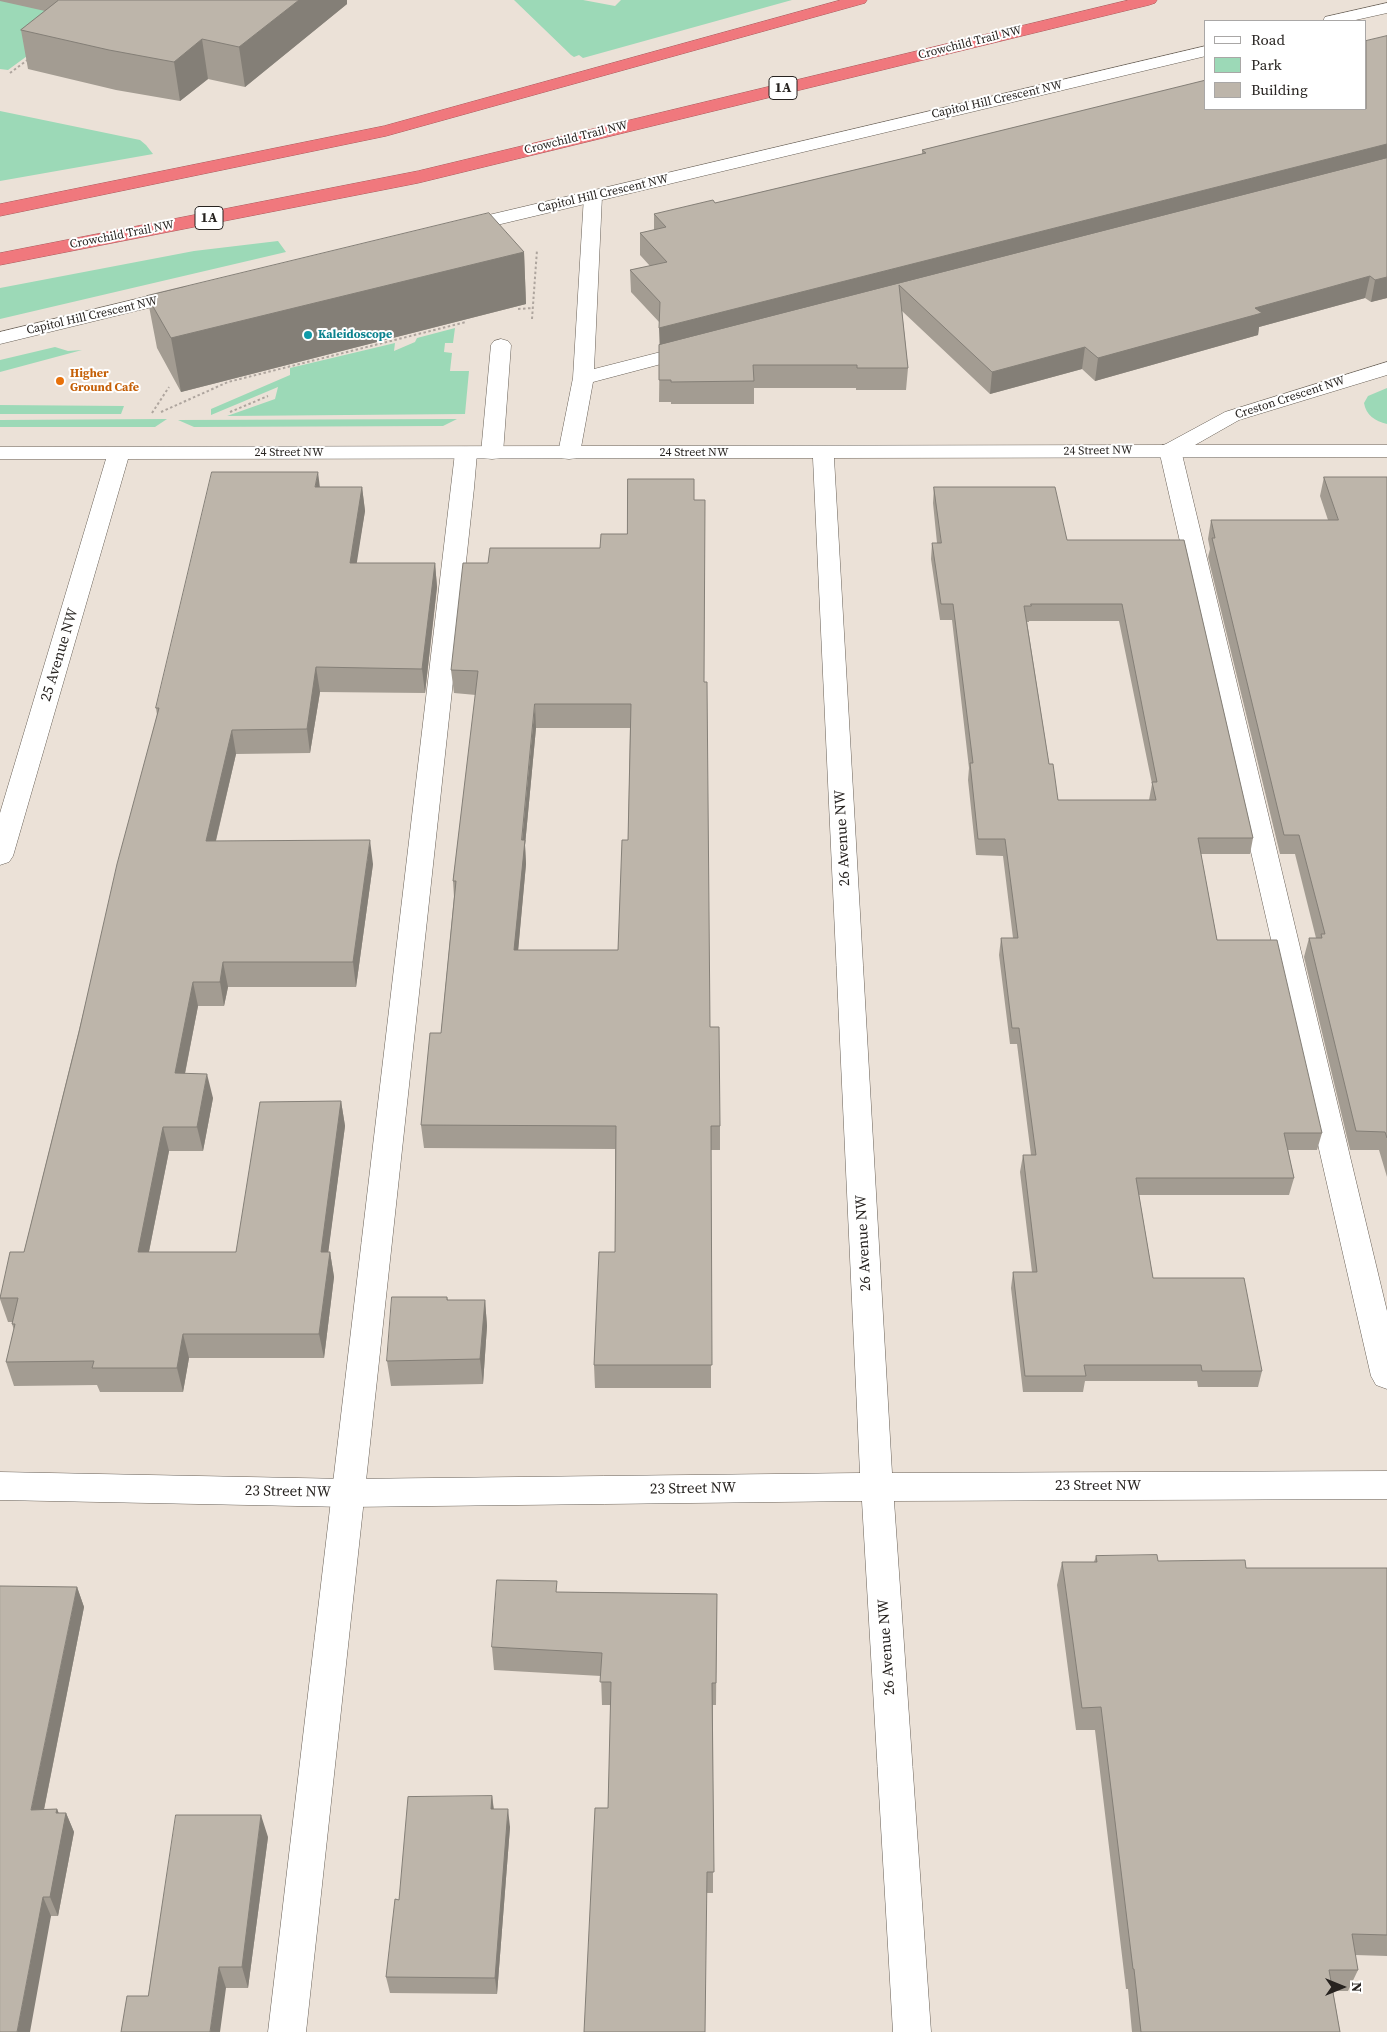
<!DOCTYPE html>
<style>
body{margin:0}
#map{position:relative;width:1387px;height:2032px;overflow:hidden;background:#ebe1d7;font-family:"Source Serif 4",serif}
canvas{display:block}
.legend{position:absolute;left:1204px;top:20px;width:162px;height:90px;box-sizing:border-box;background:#fff;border:1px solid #a9a7a6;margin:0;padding:6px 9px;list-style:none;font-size:15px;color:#272320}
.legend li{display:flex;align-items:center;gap:10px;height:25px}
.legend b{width:25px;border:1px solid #a9a7a6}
.north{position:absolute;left:1317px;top:1962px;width:50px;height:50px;-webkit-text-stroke:4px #fff;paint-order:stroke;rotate:90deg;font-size:14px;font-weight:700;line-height:20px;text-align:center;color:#272320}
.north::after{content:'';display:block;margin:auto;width:18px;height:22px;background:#272320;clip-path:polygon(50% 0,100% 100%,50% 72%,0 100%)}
</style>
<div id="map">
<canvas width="1387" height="2032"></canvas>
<ul class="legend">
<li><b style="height:6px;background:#fff"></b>Road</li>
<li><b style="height:14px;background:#9cd9b7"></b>Park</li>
<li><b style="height:14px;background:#bdb5aa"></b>Building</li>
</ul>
<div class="north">N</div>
</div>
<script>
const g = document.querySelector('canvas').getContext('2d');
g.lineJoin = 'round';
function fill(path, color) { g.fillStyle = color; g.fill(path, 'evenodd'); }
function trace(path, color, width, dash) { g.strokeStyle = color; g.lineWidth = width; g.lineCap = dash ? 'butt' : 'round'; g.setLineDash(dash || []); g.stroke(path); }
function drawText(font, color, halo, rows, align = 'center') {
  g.font = font + ' "Source Serif 4",serif'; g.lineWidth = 4; g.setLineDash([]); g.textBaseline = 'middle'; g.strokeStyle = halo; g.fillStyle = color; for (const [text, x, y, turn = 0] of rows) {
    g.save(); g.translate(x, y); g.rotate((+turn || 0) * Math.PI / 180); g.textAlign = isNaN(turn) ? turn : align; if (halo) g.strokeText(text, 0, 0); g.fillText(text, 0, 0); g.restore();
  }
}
fill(new Path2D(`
 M0 0H37L79 18 8 70 0 69Z
 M514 0H583L615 6 621 0H792L583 58 579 55 574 57 571 55Z
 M0 111 140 140 146 145 153 154 0 181Z
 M278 241 286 252 0 319V288L194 251Z
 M455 328 453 343H445L444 352 452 353 450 371H469L465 414 227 416 275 399 278 387 211 415V409L290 375V368L395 343 394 351 415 342 417 338Z
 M55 347 68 351 82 350 0 372V360Z
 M1387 388V424C1375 421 1366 415 1364 403L1368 396Z
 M0 405 124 406 121 414H0Z
 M167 419 155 427H0V420Z
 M457 419 443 426 194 427 178 420Z`), '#9cd9b7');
const lane = new Path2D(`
 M593 190 600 192 602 196 594 369 696 343 703 345 706 349 703 353 593 382 580 453 577 458 569 459 561 458 558 453 573 378 584 196 586 192Z
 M501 339 508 341 511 345 503 453 500 458 492 459 484 458 481 453 491 345 494 341Z
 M1170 444 1178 445 1181 450 1387 1311V1389L1376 1385 1371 1376 1159 450 1162 445Z
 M466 447 474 448 477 453 474 488 306 2032H268L455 453 458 448Z`);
const street = new Path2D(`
 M1387 3V13L1351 21H1323L1325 17Z
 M1206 46V56L459 234 452 232 450 228 452 224 459 222Z
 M186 287 193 289 196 293 193 297 0 344V332Z
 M1387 362V375L1239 420 1195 445H1387V457L834 458 892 1473 1387 1471V1499L894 1501 931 2032H893L862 1501 347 1507 0 1500V1472L347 1479 860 1473 813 458 128 459 13 856 9 862 0 865V813L106 459H0V447L1164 445 1225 412Z`);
const highway = new Path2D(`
 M841 0H867L865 3 386 136 0 216V204L384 126Z
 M1129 0H1157L1155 3 1149 5 418 183 0 265V253L418 171Z`);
trace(lane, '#696158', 1);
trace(street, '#696158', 1);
trace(highway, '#aa5a5c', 1);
trace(new Path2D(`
 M10 73 30 58
 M518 309 533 308
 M532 319 537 250
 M161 412 228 382 466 322
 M230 412 268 396
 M152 413 169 387`), '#aea59e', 2, [2.5, 2.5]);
fill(lane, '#fff');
fill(street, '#fff');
fill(highway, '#f0787d');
fill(new Path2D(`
 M0 0H347V4L245 87 208 79 180 101 116 90 28 69 21 30 45 11 0 1Z
 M1387 36V298L1371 302 1365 298 1259 327 1258 335 1095 381 1082 369 990 394 902 311 908 368 906 390H856V388H754V404H671V402H659L660 323 631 292 630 270 650 266 640 255V233L654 230V214L715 203 922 154V150Z
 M524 252 526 304 181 392 157 348 147 296Z
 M1324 477H1387V1177L1379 1150H1350L1304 957 1309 938H1316L1295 854H1280L1208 557 1210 549 1208 539 1211 520H1328L1320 496Z
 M320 487H362L365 511 356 563H435L437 587 425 693 320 692 310 753 236 754 216 841 373 864 356 987H228L224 1006H198L185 1074 213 1098 203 1151H169L149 1252H236L341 1101 345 1126 328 1252H330L334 1277 324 1358H189L183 1392H100L97 1385 14 1386 6 1362 14 1330 12 1324V1322H8L0 1299V1297L24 1252 157 715 156 708Z
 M934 487 1067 540H1184L1253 838 1250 854H1201L1217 940 1322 1133 1317 1150H1288L1294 1178 1289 1195H1139L1153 1278 1262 1371 1258 1387H1198L1197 1381H1085L1083 1392H1023L1011 1288 1013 1272H1032L1020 1172 1023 1155H1031L1017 1044H1010L999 955 1001 938H1013L1003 856 976 855 968 780 969 768 952 620H940L931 559 932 543H937L933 503ZM1029 621H1119L1152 784 1149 800H1058L1049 764 1027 622H1029Z
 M694 500 710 1027 720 1126V1150H711V1388H595L594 1365 615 1252V1149L424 1148 421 1125 441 1033 454 897 453 881 476 695 454 693 451 670 488 563 600 548ZM536 728H630L628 840 618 950H518L526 864 525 845Z
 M447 1297 448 1300H485L487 1326 483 1384 391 1386 387 1361Z
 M1096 1556 1246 1568H1387V1956L1355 1955 1358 1970 1348 1991H1333L1340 2032H1132L1128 1989H1126L1095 1730H1076L1057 1585 1062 1562H1094Z
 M77 1587 84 1607 44 1810 57 1809 58 1813H66L74 1832 58 1916H51L0 2032Z
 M558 1592 717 1594 716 1705H713V1893H707L608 1808 611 1705H602L601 1676 494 1670 492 1647Z
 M492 1796 494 1809 510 1827 497 1994 390 1993 386 1977 399 1900Z
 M268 1837 248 1988H226L148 1996Z`), '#a39c92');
fill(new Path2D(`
 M299 0H347V4L245 87 239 47Z
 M202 39 208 79 180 101 174 62Z
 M1387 144V164L899 285 660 350 659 328Z
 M524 252 526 304 181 392 171 338Z
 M1370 276 1365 298 1259 327 1258 335 1095 381 1098 358 1255 308Z
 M1387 277V298L1371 302 1375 280Z
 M1085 347 1082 369 990 394 992 372Z
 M318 472 321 496 315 487Z
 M362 487 365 511 353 587 350 563Z
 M435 563 437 587 425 693 422 669Z
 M316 667 320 692 310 753 307 729Z
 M535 704 536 728 525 845 526 864 516 974 514 950 522 840Z
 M232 730 236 754 210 865 206 841Z
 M370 840 373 864 356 987 353 962Z
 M223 962 228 987 224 1006 220 982Z
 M193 982 198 1006 180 1098 175 1073Z
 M207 1074 213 1098 203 1151 197 1127Z
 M341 1101 345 1126 325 1277 321 1252Z
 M163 1127 169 1151 144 1276 138 1252Z
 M330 1252 334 1277 324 1358 319 1334Z
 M485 1300 487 1326 483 1384 480 1359Z
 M183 1334 189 1358 183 1392 177 1368Z
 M77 1587 84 1607 40 1829 31 1810Z
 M492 1796 494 1814 491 1809Z
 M57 1809 64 1825 66 1813 74 1832 58 1916 50 1897Z
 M508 1809 510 1827 497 1994 495 1978Z
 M261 1815 268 1837 248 1988 242 1967Z
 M43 1897 51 1916 30 2032H17Z
 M219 1967 226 1988 220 2032H210Z`), '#847f77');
const building = new Path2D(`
 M59 0H299L239 47 202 39 174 62 109 50 21 30Z
 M1387 36V144L659 328 660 302 630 270 667 262 640 233 666 227 654 214 713 200 715 203 926 153 922 150 1206 80V109H1366V41Z
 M1387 158V277L1375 280 1370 276 1255 308 1262 313 1098 358 1085 347 992 372 899 285 908 368H857V365H753L754 381 671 382V380H659V345Z
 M489 213 524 252 171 338 147 296Z
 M212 472H318L315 487H362L350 563H435L422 669 316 667 307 729 232 730 206 841 370 840 353 962H223L220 982H193L175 1073 207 1074 197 1127H163L138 1252H236L260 1102 341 1101 321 1252H330L319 1334H183L177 1368H92L94 1361 6 1362 15 1324H12L18 1298H0L10 1252H24L79 1032 117 864 159 708H156Z
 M1324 477H1387V1138L1385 1132 1356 1131 1309 938H1322L1321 934H1325L1299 835H1284L1212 538H1215L1211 520H1338Z
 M628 479H694V500H705L704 682H707L710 1027H719L720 1126H711L712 1365H594L599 1252H615L616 1126 421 1125 430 1033H441L456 881H453L478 671 451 670 463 563H488L490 548H600L601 534H627ZM535 704H631L628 840H622L618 950H514L525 840H522Z
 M934 487H1055L1067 540H1184L1253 838H1198L1217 940H1277L1322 1133H1284L1294 1178H1136L1153 1278H1244L1262 1371H1202L1201 1365H1084L1086 1376H1025L1013 1272H1037L1023 1155H1036L1019 1028H1012L1001 938H1018L1005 839H978L970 763H973L953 604H941L932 543H941ZM1031 604H1122L1157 782H1152L1156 800H1058L1053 764H1049L1024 606H1031Z
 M392 1297H447V1300H485L480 1359 387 1361Z
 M1157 1555 1158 1561 1245 1560 1246 1568H1387V1935L1352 1934 1358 1970H1329L1340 2032H1141L1134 1969H1133L1101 1707 1082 1708 1062 1562H1097L1096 1556Z
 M497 1580 557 1581 556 1592 717 1594 716 1683H712L714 1872H707L705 2032H584L595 1808H608L611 1682H600L602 1653 492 1647Z
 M0 1586 77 1587 31 1810 57 1809 56 1813H66L50 1897H43L17 2032H0Z
 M492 1796 491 1809H508L495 1978 386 1977 395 1899 399 1900 408 1797Z
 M176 1815H261L242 1967H219L210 2032H121L127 1996H148Z`);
fill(building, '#bdb5aa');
trace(building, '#847f77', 1);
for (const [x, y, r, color] of [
 [308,335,5,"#0f9aa8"],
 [60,381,5,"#e8710a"]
]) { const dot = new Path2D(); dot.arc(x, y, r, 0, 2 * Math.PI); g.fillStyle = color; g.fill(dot); trace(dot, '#fff', 2); }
drawText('12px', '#272320', '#fff', [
 ["Crowchild Trail NW",970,43,-14],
 ["Capitol Hill Crescent NW",997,100,-13],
 ["Crowchild Trail NW",576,138,-14],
 ["Capitol Hill Crescent NW",603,194,-13],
 ["Crowchild Trail NW",122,235,-11],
 ["Capitol Hill Crescent NW",92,316,-13],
 ["Creston Crescent NW",1290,398,-18],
 ["24 Street NW",1098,451,-1],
 ["24 Street NW",289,453],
 ["24 Street NW",694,453]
]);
drawText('bold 12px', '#0d838f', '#fff', [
 ["Kaleidoscope",318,335]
], 'left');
drawText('bold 12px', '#c56008', '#fff', [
 ["Higher",70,374],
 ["Ground Cafe",70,388]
], 'left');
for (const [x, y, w] of [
 [783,88,28],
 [209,218,28]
]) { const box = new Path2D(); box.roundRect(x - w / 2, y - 11.5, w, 23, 4); g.fillStyle = '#fff'; g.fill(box); trace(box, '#272320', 1); }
drawText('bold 14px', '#272320', null, [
 ["1A",783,88],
 ["1A",209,218]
]);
drawText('15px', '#272320', '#fff', [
 ["25 Avenue NW",60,655,-73],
 ["26 Avenue NW",843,838,-93],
 ["26 Avenue NW",864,1243,-93],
 ["23 Street NW",1098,1486],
 ["23 Street NW",693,1489,-1],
 ["23 Street NW",288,1492,1],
 ["26 Avenue NW",887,1647,-94]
]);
</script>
